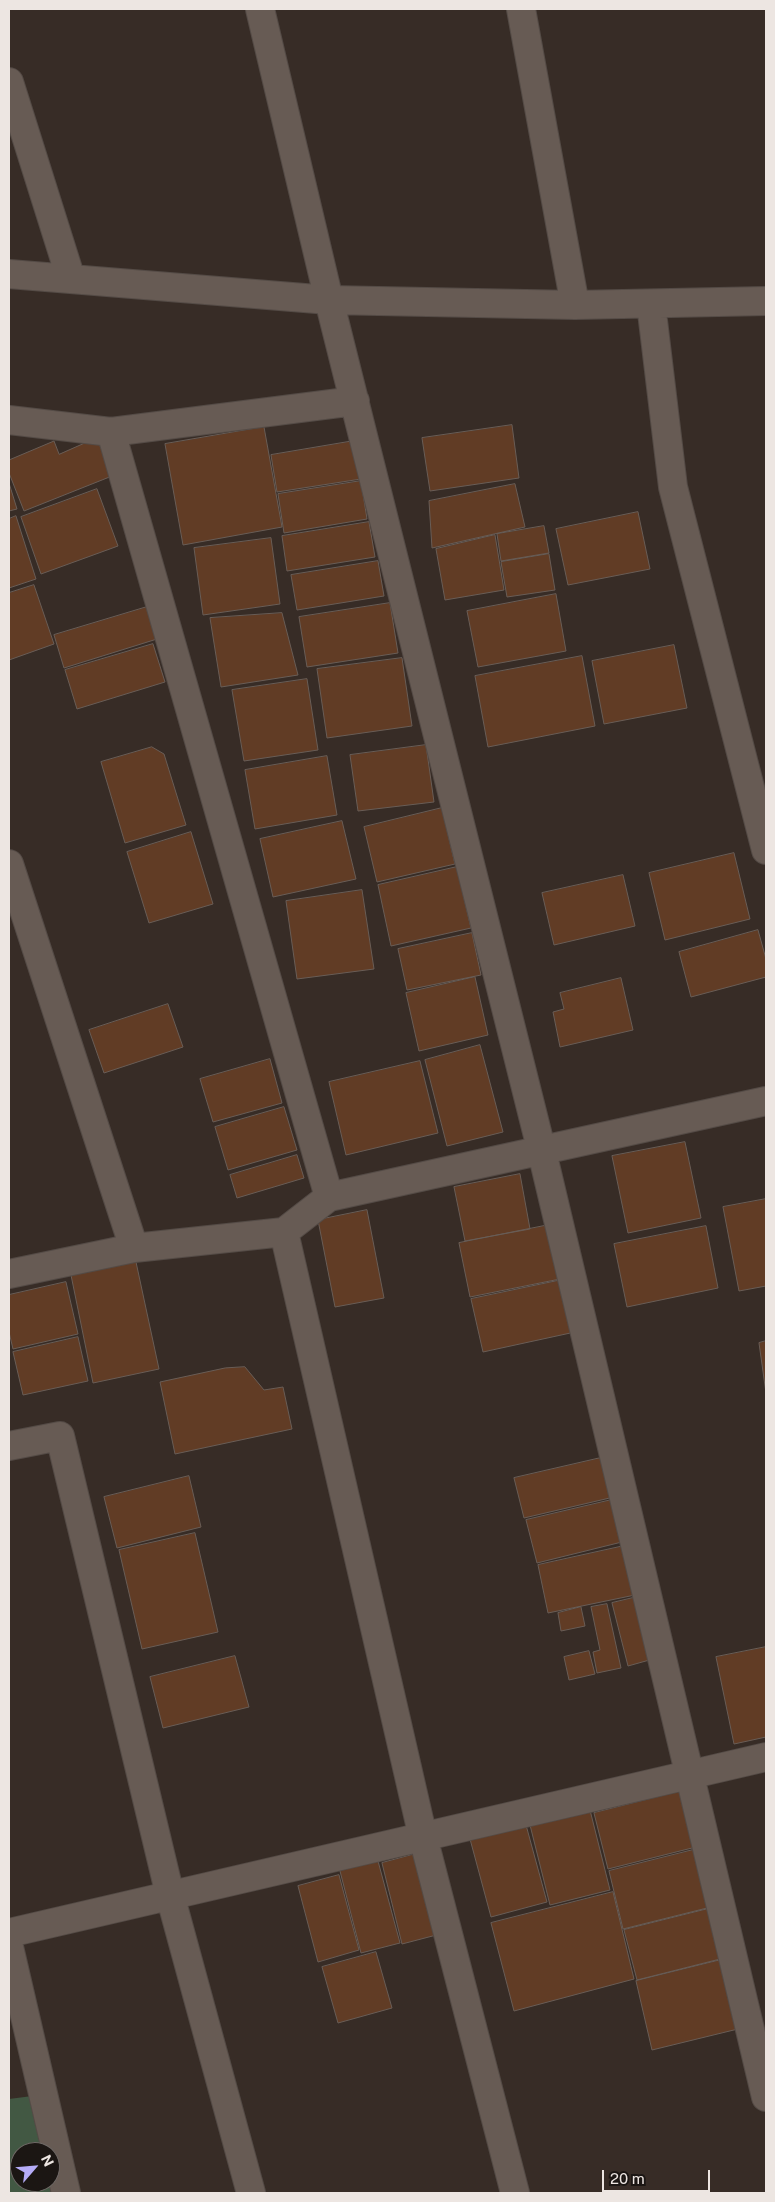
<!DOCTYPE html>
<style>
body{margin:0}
#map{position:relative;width:775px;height:2202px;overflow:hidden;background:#372c26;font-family:"Public Sans",sans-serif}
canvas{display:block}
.frame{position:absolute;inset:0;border:10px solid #ede6e2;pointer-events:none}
.north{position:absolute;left:10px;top:2142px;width:50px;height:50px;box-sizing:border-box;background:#1b1613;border:1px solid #6f6966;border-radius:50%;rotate:63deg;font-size:14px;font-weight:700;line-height:20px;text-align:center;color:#ede6e2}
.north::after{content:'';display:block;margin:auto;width:18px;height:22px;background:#b5acf8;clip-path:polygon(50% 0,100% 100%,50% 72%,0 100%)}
.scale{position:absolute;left:602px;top:2170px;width:108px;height:22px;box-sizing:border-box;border:2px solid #ede6e2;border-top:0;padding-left:6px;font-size:15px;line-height:18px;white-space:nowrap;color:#ede6e2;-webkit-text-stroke:4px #1b1613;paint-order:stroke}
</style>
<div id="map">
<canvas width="775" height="2202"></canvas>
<div class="frame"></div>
<div class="north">N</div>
<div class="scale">20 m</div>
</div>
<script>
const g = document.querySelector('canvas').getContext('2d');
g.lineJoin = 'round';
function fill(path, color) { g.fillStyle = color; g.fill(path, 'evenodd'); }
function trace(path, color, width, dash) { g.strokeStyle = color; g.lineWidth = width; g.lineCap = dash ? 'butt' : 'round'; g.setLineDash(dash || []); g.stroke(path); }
fill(new Path2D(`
 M40 2095 61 2193H9V2099ZM20 2152H50V2182H20Z`), '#425843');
const building = new Path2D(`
 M512 425 519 478 430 491 422 438Z
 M264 427 282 527 183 545 165 444Z
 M97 438 112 476 24 511 9 473V460L54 441 59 454Z
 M354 441 361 479 277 492 271 455Z
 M361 481 367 519 284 533 278 494Z
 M9 483 17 509 9 511Z
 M515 484 525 527 432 548 429 501Z
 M97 489 118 546 41 574 21 517Z
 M638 512 650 569 568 585 556 529Z
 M16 516 36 579 9 588V519Z
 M369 522 375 557 287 571 282 536Z
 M544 526 549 553 501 561 497 534Z
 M495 535 504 590 445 600 436 549Z
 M271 538 280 604 203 615 194 548Z
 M549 554 555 590 507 597 501 562Z
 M378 561 384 596 297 610 291 575Z
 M34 585 54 644 9 660V593Z
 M556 594 566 651 478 667 467 611Z
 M390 603 398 653 307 667 299 617Z
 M147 607 157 639 64 668 54 635Z
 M282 613 298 675 221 687 210 618Z
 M153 644 165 682 77 709 65 670Z
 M674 645 687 708 604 724 592 661Z
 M582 656 595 726 488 747 475 676Z
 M402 658 412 726 327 738 317 669Z
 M307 679 318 750 244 761 232 690Z
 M426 745 434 802 358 811 350 755Z
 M152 747 164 754 186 825 125 843 101 762Z
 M327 756 337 815 255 829 245 770Z
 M442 808 455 864 377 882 364 827Z
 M342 821 356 879 273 897 260 839Z
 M191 832 213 904 149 923 127 852Z
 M734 853 750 919 665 940 649 873Z
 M457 867 471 928 391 946 378 885Z
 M623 875 635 926 554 945 542 893Z
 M362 890 374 969 297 979 286 901Z
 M758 930 766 959V977L691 997 679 952Z
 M472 933 481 975 407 990 398 949Z
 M475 977 488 1035 419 1051 406 993Z
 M621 978 633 1030 560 1047 553 1012 564 1009 560 993Z
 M168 1004 183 1047 104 1073 89 1030Z
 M480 1045 503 1132 447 1146 425 1060Z
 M270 1059 282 1103 213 1122 200 1079Z
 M420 1061 438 1133 346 1155 329 1082Z
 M284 1107 297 1150 228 1170 215 1127Z
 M685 1142 701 1218 628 1233 612 1156Z
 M297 1155 304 1178 237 1198 230 1175Z
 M520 1174 530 1229 465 1241 454 1187Z
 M766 1199V1286L739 1291 723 1207Z
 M367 1210 384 1298 335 1307 318 1220Z
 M549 1225 560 1279 470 1297 459 1243Z
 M706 1226 718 1288 627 1307 614 1244Z
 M136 1262 159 1369 93 1383 71 1275Z
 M562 1280 575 1332 483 1352 471 1299Z
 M66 1282 78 1334 13 1349 9 1332V1295Z
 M78 1337 88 1381 23 1395 13 1352Z
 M766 1341V1393L759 1343Z
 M245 1367 264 1390 283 1387 292 1429 175 1454 160 1382 225 1368Z
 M605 1457 614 1497 524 1518 514 1478Z
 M189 1476 201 1527 117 1548 104 1497Z
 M620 1498 630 1540 537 1563 526 1520Z
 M195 1533 218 1632 142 1649 119 1550Z
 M624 1546 635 1595 548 1613 538 1565Z
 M637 1597 653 1659 628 1666 612 1603Z
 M607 1604 621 1668 597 1673 593 1652 600 1650 591 1607Z
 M581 1607 585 1626 561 1631 558 1613Z
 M766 1647V1737L734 1744 716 1657Z
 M589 1651 595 1674 569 1680 564 1657Z
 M235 1656 249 1707 163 1728 150 1677Z
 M682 1791 696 1847 608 1869 594 1813Z
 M590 1810 610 1890 550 1905 530 1825Z
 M526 1825 547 1902 491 1917 470 1839Z
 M697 1849 711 1907 623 1929 609 1871Z
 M423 1852 444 1933 402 1944 382 1863Z
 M378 1861 400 1943 361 1953 340 1871Z
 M339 1875 359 1950 318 1962 298 1886Z
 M613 1892 634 1979 514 2011 491 1923Z
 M712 1908 724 1958 637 1980 624 1930Z
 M376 1952 392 2008 338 2023 322 1967Z
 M725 1959 742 2028 652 2050 636 1981Z`);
fill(building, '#613c25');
trace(building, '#695d56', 1);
const minor = new Path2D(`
 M260 9 329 300 575 305
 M521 9 575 305 766 301
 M9 82 71 279
 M9 274 329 300 542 1152 766 2097
 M651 304 673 487 766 850
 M9 420 111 432 355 401
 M111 432 329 1197
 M9 864 134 1248
 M284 1232 423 1837 515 2193
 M9 1274 134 1248 284 1232 329 1197 766 1101
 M9 1446 60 1436 170 1895 251 2193
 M9 1933 766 1757
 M9 1947 66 2193`);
trace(minor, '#544b46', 30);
trace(minor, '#675b54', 28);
</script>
